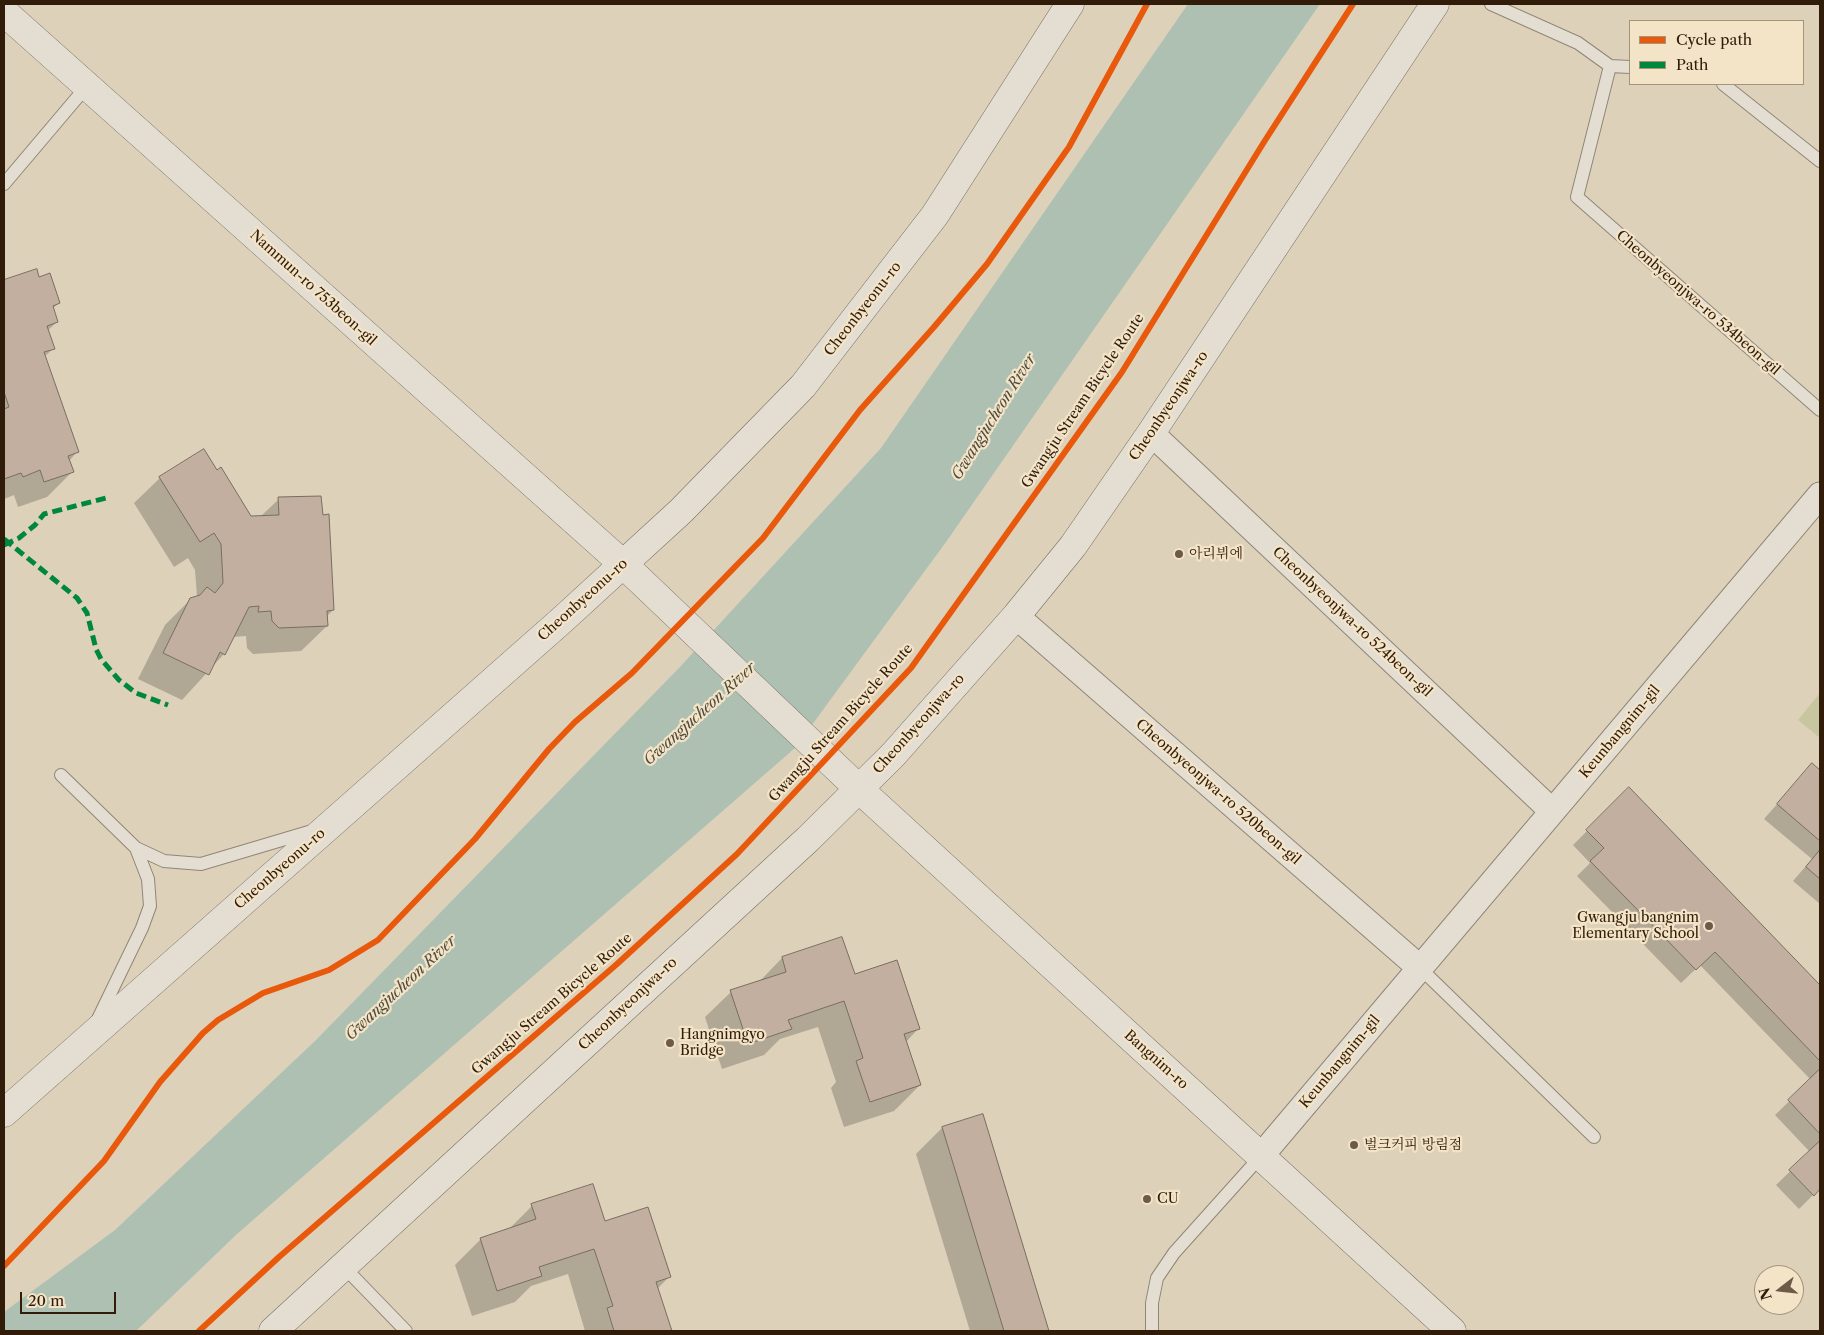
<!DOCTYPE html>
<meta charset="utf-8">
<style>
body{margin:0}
#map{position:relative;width:1824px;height:1335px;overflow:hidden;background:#ddd1ba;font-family:"Libre Caslon Text",serif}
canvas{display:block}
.frame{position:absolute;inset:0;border:5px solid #311c0a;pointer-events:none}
.legend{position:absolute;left:1629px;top:20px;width:175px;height:65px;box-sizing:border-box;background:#f3e4c8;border:1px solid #a5947c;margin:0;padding:6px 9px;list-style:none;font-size:15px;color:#311c0a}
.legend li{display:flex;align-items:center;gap:10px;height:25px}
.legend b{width:25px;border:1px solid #a5947c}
.north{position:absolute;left:1754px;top:1265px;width:50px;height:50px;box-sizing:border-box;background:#f3e4c8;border:1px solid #a5947c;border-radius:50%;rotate:254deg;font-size:14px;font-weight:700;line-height:20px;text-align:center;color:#311c0a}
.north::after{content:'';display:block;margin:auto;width:18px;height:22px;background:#6d5b48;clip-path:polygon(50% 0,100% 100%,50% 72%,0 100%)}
.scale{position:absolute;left:20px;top:1292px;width:96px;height:22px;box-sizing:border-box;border:2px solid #311c0a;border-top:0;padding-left:6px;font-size:15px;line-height:18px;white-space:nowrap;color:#311c0a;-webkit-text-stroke:4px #f3e4c8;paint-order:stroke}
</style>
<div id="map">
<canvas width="1824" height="1335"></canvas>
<div class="frame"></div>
<ul class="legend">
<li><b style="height:6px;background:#e8590c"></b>Cycle path</li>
<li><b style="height:6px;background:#00873e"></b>Path</li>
</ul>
<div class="north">N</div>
<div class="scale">20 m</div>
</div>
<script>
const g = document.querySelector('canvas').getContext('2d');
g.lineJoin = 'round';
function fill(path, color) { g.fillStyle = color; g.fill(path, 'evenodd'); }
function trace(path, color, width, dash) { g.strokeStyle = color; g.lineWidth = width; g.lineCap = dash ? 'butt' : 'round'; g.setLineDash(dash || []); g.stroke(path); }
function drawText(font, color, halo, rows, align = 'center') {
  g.font = font + ' "Libre Caslon Text","Noto Serif KR",serif'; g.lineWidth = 4.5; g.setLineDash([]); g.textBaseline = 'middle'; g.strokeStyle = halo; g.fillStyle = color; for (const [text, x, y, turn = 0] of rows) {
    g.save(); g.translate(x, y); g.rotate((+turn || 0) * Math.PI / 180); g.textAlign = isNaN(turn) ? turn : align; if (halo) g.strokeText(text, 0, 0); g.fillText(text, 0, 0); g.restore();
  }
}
fill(new Path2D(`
 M1820 693V738L1798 720Z`), '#c8c69f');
fill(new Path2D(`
 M1188 4H1320L946 542 795 748 237 1234 136 1331H4V1312L115 1230 315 1041 679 668 881 448Z`), '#adc0b2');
fill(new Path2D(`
 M36 270 39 278 59 303 52 309 57 322 47 331 54 348 44 357 77 452 69 461 72 472 47 497 18 507 14 495 4 499V282Z
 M216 471 250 517H260L279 499 333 610 326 617 327 626 301 651 253 654 247 648 246 636 233 637 224 654 182 700 138 679 165 625 191 599 197 597 195 570 188 558 174 567 134 503 160 478Z
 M1812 764 1820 772V904L1793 881 1812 859 1764 819Z
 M1629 789 1820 987V1188L1799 1209 1776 1185 1810 1152 1775 1115 1811 1080 1700 965 1681 983 1577 876 1590 863 1573 845Z
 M842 939 854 976 918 1029 906 1042 920 1085 894 1111 844 1127 831 1088 836 1082 818 1027 780 1039 764 1055 722 1069 705 1017 731 992 758 983 782 958Z
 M983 1116 1048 1331H970L916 1154 942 1128Z
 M532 1206 604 1222 670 1276 657 1289 671 1331H585L568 1274 531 1286 515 1302 472 1316 455 1265 481 1239 508 1230Z`), '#0003');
const building = new Path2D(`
 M37 269 39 277 50 273 60 303 53 306 58 322 47 326 55 349 44 352 79 452 68 456 74 472 44 482 40 470 23 477 21 473 4 479V409L9 407 4 392V280Z
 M204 449 217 470 221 467 251 516 279 515 278 497 321 496 323 515 329 514 334 610 327 611 328 626 279 628 272 621 271 611 258 612 259 606 249 607 225 655 220 652 209 675 163 653 190 598 200 595 207 587 215 593 223 583 221 544 214 533 200 542 159 477Z
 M1812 763 1820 770V841L1777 804Z
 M1629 787 1820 985V1061L1715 952 1696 970 1590 861 1604 848 1586 830Z
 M1820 850V879L1806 867Z
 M842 937 855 974 897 960 920 1029 904 1034 921 1085 870 1102 856 1061 863 1058 844 1001 788 1020 792 1029 748 1044 730 990 786 972 782 957Z
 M1820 1069V1134L1788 1100Z
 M983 1114 1049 1331H1004L942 1127Z
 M1820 1141V1189L1814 1196 1789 1170Z
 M593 1184 605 1221 648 1207 671 1277 656 1282 672 1331H614L607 1308 613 1306 594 1249 539 1267 542 1276 497 1291 480 1238 536 1219 531 1204Z`);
fill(building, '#c2afa0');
trace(building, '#776e60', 1);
const lane = new Path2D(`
 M1491 4 1578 43 1610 66 1630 67
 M1610 66 1577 197 1820 410
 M1723 84 1820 161
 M4 184 87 86
 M61 775 136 848
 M1420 968 1594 1137
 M97 1021 142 928 150 906 148 879 136 848 164 861 201 864 312 831
 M343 1266 406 1331
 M1152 1331V1303L1157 1278 1174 1253 1261 1156`);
const street = new Path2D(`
 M1151 433 1552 811
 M1016 616 1420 968
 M1261 1156 1820 495`);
const secondary = new Path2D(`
 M4 12 623 564 859 789 1452 1331
 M4 1113 562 620 681 511 803 386 935 215 1070 4
 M273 1331 808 839 893 755 1016 616 1073 546 1151 433 1435 4`);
trace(lane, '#908677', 14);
trace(street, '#908677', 27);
trace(secondary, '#776e60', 29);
trace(lane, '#e4ded2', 12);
trace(street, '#e4ded2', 25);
trace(secondary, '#e4ded2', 28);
trace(new Path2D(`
 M4 539 77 598 87 613 96 649 101 659 119 680 136 693 168 705
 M4 545 19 538 35 525 44 514 106 498`), '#00873e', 5, [10, 5]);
trace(new Path2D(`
 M4 1266 104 1161 160 1082 203 1033 218 1020 263 993 329 970 378 940 475 839 549 749 575 722 632 673 763 538 860 410 934 327 987 264 1069 147 1147 4
 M199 1331 279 1257 617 964 737 854 911 668 1122 372 1264 142 1353 4`), '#e8590c', 6);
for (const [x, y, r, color] of [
 [1179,554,5,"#6d5b48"],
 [1709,926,5,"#6d5b48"],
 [670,1043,5,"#6d5b48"],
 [1354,1145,5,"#6d5b48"],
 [1147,1199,5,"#6d5b48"]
]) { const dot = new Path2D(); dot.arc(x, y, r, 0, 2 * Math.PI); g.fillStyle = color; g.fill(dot); trace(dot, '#f3e4c8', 2); }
drawText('14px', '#311c0a', '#f3e4c8', [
 ["Nammun-ro 753beon-gil",313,288,42],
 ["Cheonbyeonjwa-ro 534beon-gil",1698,303,41],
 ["Cheonbyeonu-ro",863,309,-52],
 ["Gwangju Stream Bicycle Route",1083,401,-56],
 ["Cheonbyeonjwa-ro",1169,406,-56],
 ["Cheonbyeonu-ro",583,600,-42],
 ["Cheonbyeonjwa-ro 524beon-gil",1352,622,43],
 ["Gwangju Stream Bicycle Route",841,723,-48],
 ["Cheonbyeonjwa-ro",919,724,-48],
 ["Keunbangnim-gil",1620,732,-50],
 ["Cheonbyeonjwa-ro 520beon-gil",1218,792,41],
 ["Cheonbyeonu-ro",280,869,-41],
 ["Gwangju Stream Bicycle Route",552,1004,-41],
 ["Cheonbyeonjwa-ro",628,1004,-43],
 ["Bangnim-ro",1156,1060,42],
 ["Keunbangnim-gil",1340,1062,-50]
]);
drawText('14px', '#311c0a', '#f3e4c8', [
 ["아리뷔에",1189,554],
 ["Gwangju bangnim",1699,918,"right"],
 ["Elementary School",1699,934,"right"],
 ["Hangnimgyo",680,1035],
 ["Bridge",680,1051],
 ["벌크커피 방림점",1364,1145],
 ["CU",1157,1199]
], 'left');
drawText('italic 15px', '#504b3c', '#f3e4c8', [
 ["Gwangjucheon River",994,417,-58],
 ["Gwangjucheon River",700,714,-42],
 ["Gwangjucheon River",401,988,-43]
]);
</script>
